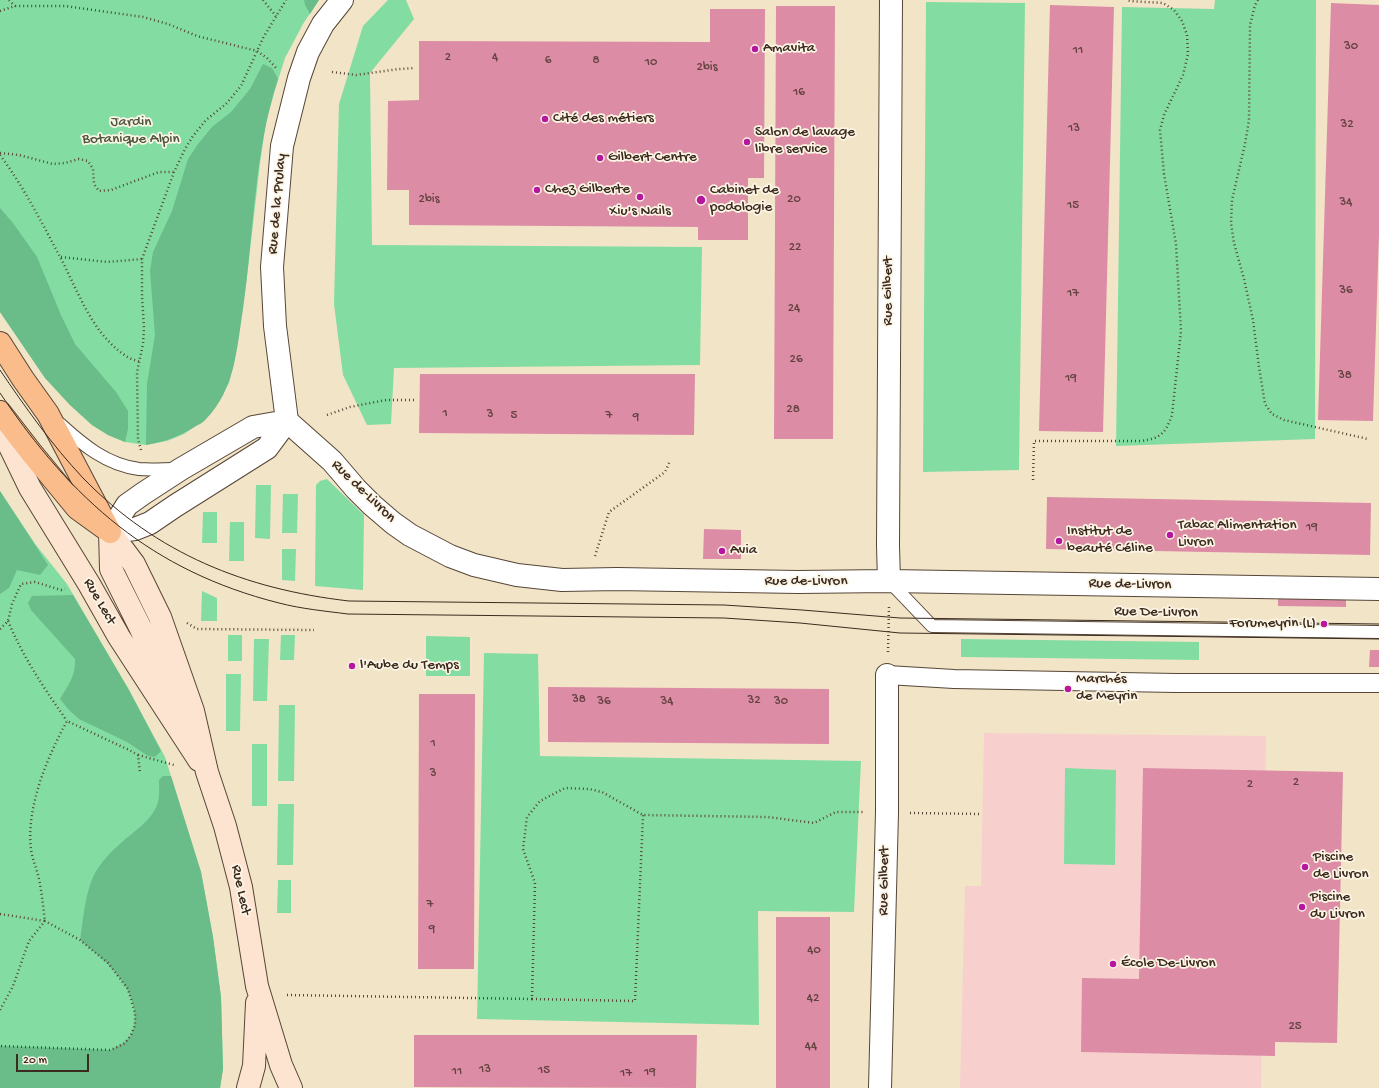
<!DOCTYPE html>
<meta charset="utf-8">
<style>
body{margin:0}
#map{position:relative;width:1379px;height:1088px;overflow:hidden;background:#f2e4c7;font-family:"Gochi Hand",sans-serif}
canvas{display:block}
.scale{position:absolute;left:16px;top:1054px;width:73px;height:18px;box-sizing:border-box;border:2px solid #3b2a1e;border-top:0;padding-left:5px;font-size:12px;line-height:14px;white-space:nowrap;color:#3b2a1e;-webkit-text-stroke:3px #fcf5e5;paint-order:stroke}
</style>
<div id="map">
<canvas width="1379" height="1088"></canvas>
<div class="scale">20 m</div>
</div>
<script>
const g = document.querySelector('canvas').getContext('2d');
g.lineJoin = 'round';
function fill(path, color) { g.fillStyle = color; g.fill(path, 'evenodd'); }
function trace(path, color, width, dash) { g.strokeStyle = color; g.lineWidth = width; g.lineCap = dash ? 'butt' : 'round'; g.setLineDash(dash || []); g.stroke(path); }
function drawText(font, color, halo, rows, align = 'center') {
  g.font = font + ' "Gochi Hand",sans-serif'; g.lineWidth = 3.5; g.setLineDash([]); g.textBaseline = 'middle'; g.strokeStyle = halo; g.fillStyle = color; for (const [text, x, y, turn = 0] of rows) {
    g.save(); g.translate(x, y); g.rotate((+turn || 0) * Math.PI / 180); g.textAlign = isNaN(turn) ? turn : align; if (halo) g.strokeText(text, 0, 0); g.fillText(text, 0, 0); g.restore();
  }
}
fill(new Path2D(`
 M984 733 1266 736 1261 1088H960L965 886H981Z`), '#f7d0cd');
fill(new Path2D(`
 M0 0H319L303 24 285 58 275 90 266 122 260 163 246 285 234 364 229 383 215 407 206 419 184 434 167 441 146 445 125 442 108 435 92 425 70 405 45 378 0 312Z
 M388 0H406L414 19 370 73 372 245 702 247 700 365 394 368 391 424 367 425 343 375 334 304 339 104 363 26Z
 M1215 0H1316L1315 439 1116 446 1122 7 1214 9Z
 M926 2 1025 3 1019 470 923 472Z
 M327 479 364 515 363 590 315 586 316 485 320 481Z
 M256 485H271L270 539 255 538Z
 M0 491 36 545 67 584 129 690 165 757 201 872 213 937 221 997 223 1069 220 1088H0Z
 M283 494H298L297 533H282Z
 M203 512H217V543H202Z
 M230 522H244V561H229Z
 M282 549H296L295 581 282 580Z
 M202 591 217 598V621H201Z
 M228 635H242V661H228Z
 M281 635H295L294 660H280Z
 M426 636 470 637V676H426Z
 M254 639H269L267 701H253Z
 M961 639 1199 642V660L961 657Z
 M484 653 538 654 540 756 861 761 854 912 758 911 759 1025 477 1019Z
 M226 674H241L240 731H226Z
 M279 705H295L294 781H278Z
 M252 744H267V806H252Z
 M1065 768 1116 770 1115 865 1064 864Z
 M278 804H294L293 865H277Z
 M278 880H291V913H277Z`), '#83dda3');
fill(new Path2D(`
 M304 0H319L310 14 305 5Z
 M263 64 272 68 278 79C254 152 254 233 243 309 237 347 235 390 206 419 204 422 200 424 196 426 179 437 166 441 146 445L147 384 155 335 150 271 153 252 172 211 188 159 198 144 212 127 231 112 250 89Z
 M0 208 13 223 37 257 61 315 75 344 116 392 128 411V429L125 442 108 435 92 425 70 405 45 378 0 312Z
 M0 491 48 565 40 575 17 570 9 588 0 594Z
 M73 595 129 690 161 751 155 757 148 756 127 742 79 719 69 710 60 699C68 685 76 676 75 659L31 610 28 603 32 596Z
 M163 776H171L201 872 213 937 221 997 223 1069 220 1088H0V1046L111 1050C115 1047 121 1045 125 1042 132 1036 135 1026 135 1018 134 983 104 960 80 940 84 916 85 888 98 868 104 859 113 850 121 843 133 832 151 821 157 805 160 797 159 788 159 780Z`), '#6abc89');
fill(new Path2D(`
 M1331 3 1379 5V234L1373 421 1318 420Z
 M1050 5 1114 7 1103 432 1039 431Z
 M776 6H835L833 439H774Z
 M710 9H765L764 178H748V240H698V227L409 225V190H387L388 101 419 100V41L710 42Z
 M420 374H695L694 435 419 433Z
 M1047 497 1371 503 1370 555 1046 549Z
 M704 529 741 530V559H703Z
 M1278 596 1346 597V607L1278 606Z
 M1370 650H1379V667H1369Z
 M548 687 829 689V744L548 742Z
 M419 694H475L474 969H418Z
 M1143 768 1343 772 1337 1043 1275 1042V1056L1081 1052 1082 978 1139 979Z
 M776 917H830V1088H776Z
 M414 1035H697L696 1088 414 1087Z`), '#dd8ca6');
const service = new Path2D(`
 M60 424C83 445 107 465 139 469 151 470 164 469 176 469
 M889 581 932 626 1379 632`);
const pedestrian = new Path2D(`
 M887 675 954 679 1176 683H1379`);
const minor = new Path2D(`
 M287 421 332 461 356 489 372 505 393 523 410 535 450 556 474 565 517 575 562 580 617 579 798 582 889 581 1379 589
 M287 421 275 326 272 267 282 146 299 78 308 52 323 24 342 0
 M110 532 127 505 144 493 181 469 253 427 287 421
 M110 532 135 529 150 523 175 506 267 448 287 421
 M889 581 888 546 891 0
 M880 1088 887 812V675`);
const secondary = new Path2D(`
 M0 426 30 488 89 584 119 637 199 760
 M110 532 134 564 160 617 193 711 207 772 225 826 241 887 257 986 281 1065 291 1088
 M110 532 111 569 140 627 177 706
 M248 1088 254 1066 257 1003`);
const primary = new Path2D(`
 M0 343 23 379 48 414 110 532
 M0 412 31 452 77 508 106 529`);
trace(service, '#564637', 14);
trace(pedestrian, '#564637', 20);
trace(minor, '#564637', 24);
trace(secondary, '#564637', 24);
trace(primary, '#564637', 24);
trace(new Path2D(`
 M9 0 15 6
 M263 0 276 16
 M1258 0 1255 5 1250 25 1249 120 1245 144 1232 200 1231 223 1234 243 1244 279 1253 320 1259 367 1265 404 1272 414 1284 420 1368 439
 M0 11 15 6H65L143 17 168 24 197 36 257 51 267 58 277 69
 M332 72 356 75 399 69 415 68
 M0 153 19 155 53 164 65 163 79 159 88 161 93 169 94 184 99 191 111 190 159 172H174
 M0 155C23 186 41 221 59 255 78 290 91 333 126 356 130 359 135 360 140 362
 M61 257 107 262 142 259
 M327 415 350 407 386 400H414
 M141 450 138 439 137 372 143 344 144 328 142 296V259L174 172 185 149 193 136 206 120 226 104 241 86 263 38 286 0
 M1033 480 1034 441H1141C1161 438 1165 434 1172 415L1181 331 1176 244 1164 174 1160 130 1164 115 1183 75 1188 54 1187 35 1182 21 1174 10 1163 3 1130 1 1127 0
 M595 556 609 512 665 472 670 461
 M8 621C24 659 44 688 67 721
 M187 623 197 629 314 630
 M0 629 8 621 12 604 21 584 35 582 61 590 65 589
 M888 652 889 607
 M138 755 174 765
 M910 813 982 814
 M0 914 45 921C43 907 42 893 39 879 37 869 32 859 31 849 26 807 47 758 67 721L129 750 138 755 140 773
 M287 995 532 999 535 883 523 849 527 817 540 801 565 788 589 789 602 792 643 815 768 817 814 823 836 812H864
 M532 999 635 1001 643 815
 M0 1010 13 986 29 941 45 921 80 940 108 963 128 989 135 1013V1025L131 1035 125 1043 111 1050 0 1046`), '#564637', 2.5, [1, 3]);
trace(service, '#fff', 12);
trace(pedestrian, '#fff', 18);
trace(minor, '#fff', 22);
trace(secondary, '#fde4d0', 22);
trace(primary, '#f9bc8a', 22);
trace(new Path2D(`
 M0 370C25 407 52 445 83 478 157 554 245 589 349 601L724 605 802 610 900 618 1379 624
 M0 393C72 500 152 571 279 603 302 609 325 611 348 614L724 618 800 623 900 633 1379 639`), '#3b2a1e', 1);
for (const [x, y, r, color] of [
 [755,49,4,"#b5179e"],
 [545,119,4,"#b5179e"],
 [747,142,4,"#b5179e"],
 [600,158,4,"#b5179e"],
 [537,190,4,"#b5179e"],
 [640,197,4,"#b5179e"],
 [701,200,5,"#b5179e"],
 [1170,535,4,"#b5179e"],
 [1059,541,4,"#b5179e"],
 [722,551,4,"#b5179e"],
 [1324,624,4,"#b5179e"],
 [352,666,4,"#b5179e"],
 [1068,689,4,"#b5179e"],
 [1305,867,4,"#b5179e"],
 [1302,907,4,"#b5179e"],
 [1113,964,4,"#b5179e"]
]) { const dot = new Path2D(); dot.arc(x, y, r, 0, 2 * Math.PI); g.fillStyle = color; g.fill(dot); trace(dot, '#fcf5e5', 1.5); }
drawText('13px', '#644240', null, [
 ["30",1351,47],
 ["11",1078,51],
 ["2",448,58],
 ["4",495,58],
 ["6",548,61],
 ["8",596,61],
 ["10",651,63],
 ["2bis",707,68],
 ["16",799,93],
 ["32",1347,125],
 ["13",1074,129],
 ["2bis",429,200],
 ["20",794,200],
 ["34",1346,203],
 ["15",1073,206],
 ["22",795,248],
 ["36",1346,291],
 ["17",1073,294],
 ["24",794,309],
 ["26",796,360],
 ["38",1345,376],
 ["19",1071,379],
 ["28",793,410],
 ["1",445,414],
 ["3",490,415],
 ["5",514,416],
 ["7",609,416],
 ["9",636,418],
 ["19",1312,528],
 ["38",579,700],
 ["32",754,701],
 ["36",604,702],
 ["34",667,702],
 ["30",781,702],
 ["1",433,744],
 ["3",433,774],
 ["2",1296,783],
 ["2",1250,785],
 ["7",430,905],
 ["9",432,930],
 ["40",814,951],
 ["42",813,999],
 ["25",1295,1027],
 ["44",811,1047],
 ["13",485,1070],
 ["15",544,1071],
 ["11",457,1072],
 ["19",650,1073],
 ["17",626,1074]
]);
drawText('15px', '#3b2a1e', '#fcf5e5', [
 ["Amavita",763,49],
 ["Cité des métiers",553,119],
 ["Salon de lavage",755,133],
 ["libre service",755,150],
 ["Gilbert Centre",608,158],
 ["Chez Gilberte",545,190],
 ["Cabinet de",710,191],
 ["podologie",710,208],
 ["Xiu's Nails",640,212,"center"],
 ["Tabac Alimentation",1178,526],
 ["Livron",1178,543],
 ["Institut de",1067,532],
 ["beauté Céline",1067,549],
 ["Avia",730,551],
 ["Forumeyrin (L)",1316,624,"right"],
 ["l'Aube du Temps",360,666],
 ["Marchés",1076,680],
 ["de Meyrin",1076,697],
 ["Piscine",1313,858],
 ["de Livron",1313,875],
 ["Piscine",1310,898],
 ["du Livron",1310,915],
 ["École De-Livron",1121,964]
], 'left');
drawText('15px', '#4d573f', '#fcf5e5', [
 ["Jardin",131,123],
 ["Botanique Alpin",131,140]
]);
drawText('15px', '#3b2a1e', '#fcf5e5', [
 ["Rue de la Prulay",278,204,-85],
 ["Rue Gilbert",889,291,-90],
 ["Rue de-Livron",363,492,44],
 ["Rue de-Livron",806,582],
 ["Rue de-Livron",1130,585,1],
 ["Rue Lect",99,602,60],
 ["Rue De-Livron",1156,613,1],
 ["Rue Gilbert",885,881,-89],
 ["Rue Lect",240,890,78]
]);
</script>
